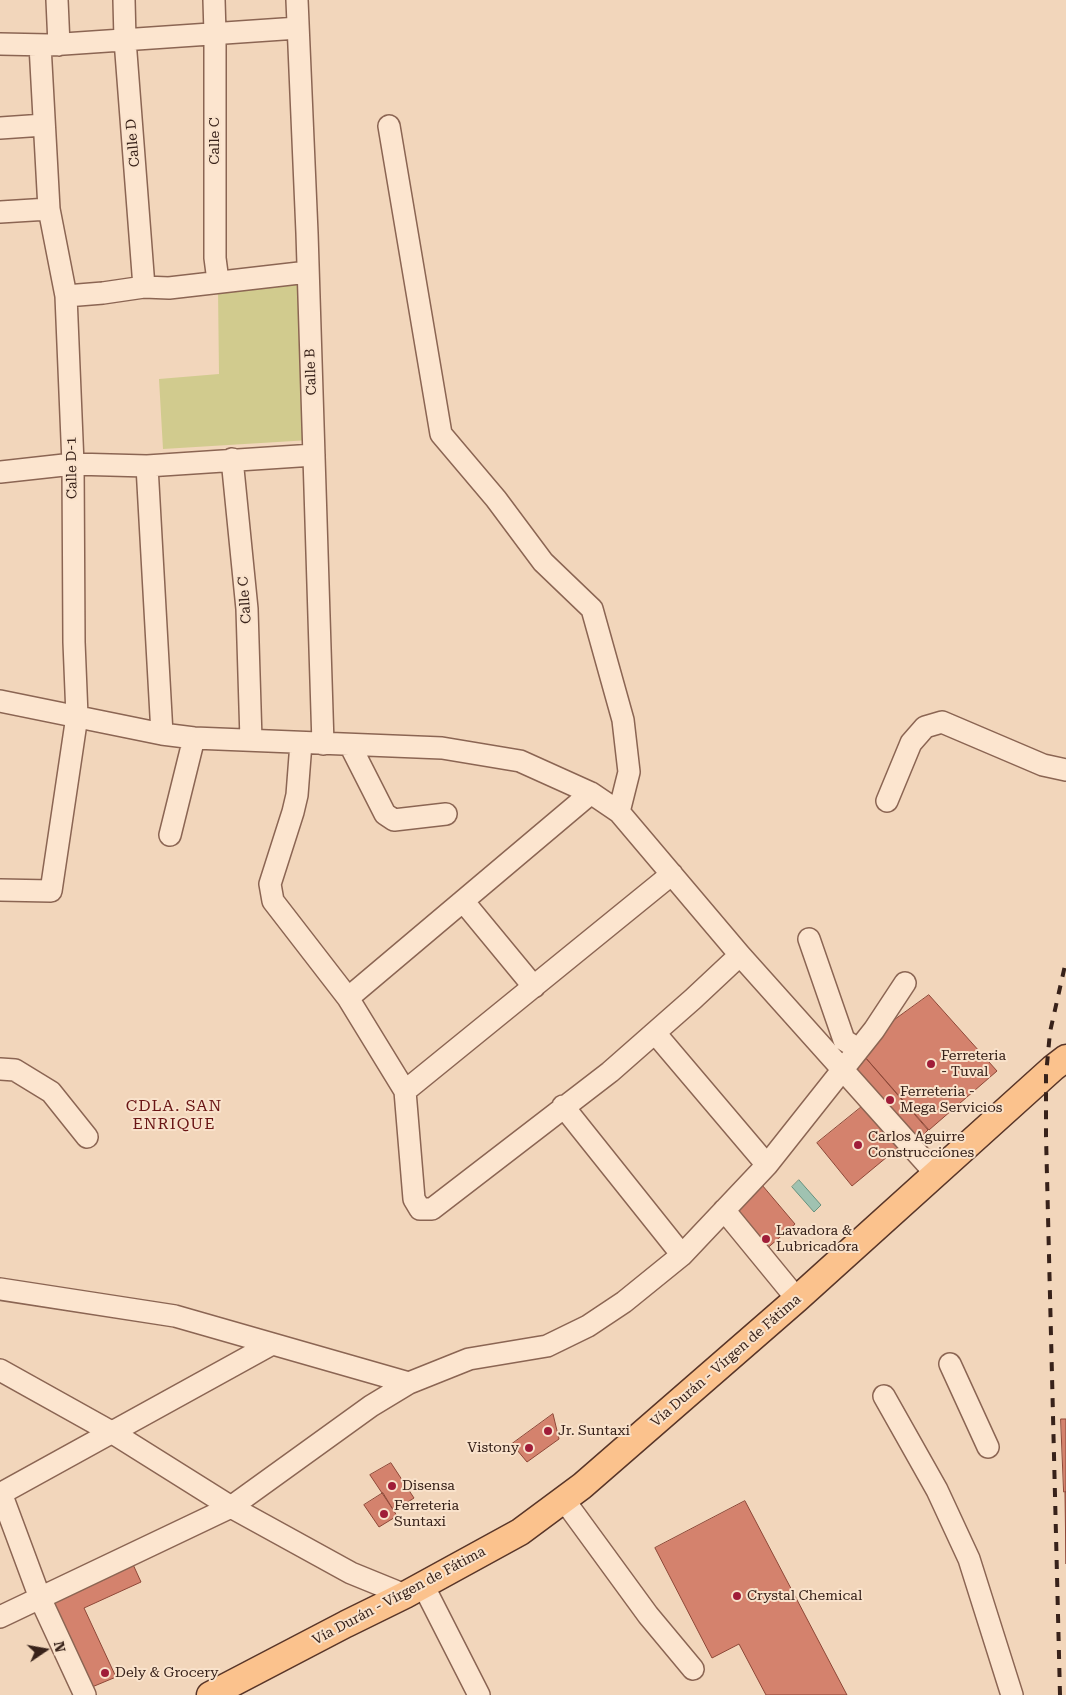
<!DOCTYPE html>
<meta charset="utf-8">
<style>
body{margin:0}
#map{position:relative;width:1066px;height:1695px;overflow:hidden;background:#f2d6bb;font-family:"Roboto Serif",serif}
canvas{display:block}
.north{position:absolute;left:20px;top:1625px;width:50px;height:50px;-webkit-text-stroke:4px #f9e2cb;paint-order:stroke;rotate:78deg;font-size:14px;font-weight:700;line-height:20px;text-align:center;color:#38221a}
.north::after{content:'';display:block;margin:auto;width:18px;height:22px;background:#38221a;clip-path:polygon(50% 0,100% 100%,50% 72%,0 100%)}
</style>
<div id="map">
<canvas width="1066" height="1695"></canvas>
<div class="north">N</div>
</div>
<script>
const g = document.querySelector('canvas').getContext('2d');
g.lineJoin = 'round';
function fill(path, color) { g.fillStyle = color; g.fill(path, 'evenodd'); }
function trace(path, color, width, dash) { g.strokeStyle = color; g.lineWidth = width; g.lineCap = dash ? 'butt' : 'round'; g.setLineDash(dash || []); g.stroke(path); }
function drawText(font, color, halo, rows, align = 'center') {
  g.font = font + ' "Roboto Serif",serif'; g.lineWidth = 4; g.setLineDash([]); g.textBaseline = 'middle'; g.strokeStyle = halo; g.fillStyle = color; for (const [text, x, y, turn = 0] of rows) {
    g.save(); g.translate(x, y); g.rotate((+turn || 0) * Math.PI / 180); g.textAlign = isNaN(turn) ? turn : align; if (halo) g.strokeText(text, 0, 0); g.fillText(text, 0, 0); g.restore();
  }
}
fill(new Path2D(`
 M304 282 310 440 163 449 159 379 219 374 218 289Z`), '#d1cb8e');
const water = new Path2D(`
 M799 1180 821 1205 814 1212 792 1187Z`);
fill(water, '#a0c2b1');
trace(water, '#66917d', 1);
const building = new Path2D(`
 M929 995 997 1071 929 1130 865 1057 894 1020Z
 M864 1056 928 1130 916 1142 852 1069Z
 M864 1105 899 1147 852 1186 817 1143Z
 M762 1185 795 1224 763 1252 731 1211Z
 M553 1414 559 1439 527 1462 512 1444Z
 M1061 1419H1066V1492H1064Z
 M391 1463 414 1498 394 1511 370 1475Z
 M1066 1492V1564L1065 1493Z
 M383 1493 397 1516 379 1527 364 1505Z
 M745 1501 847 1695H766L739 1644 712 1658 655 1548Z
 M131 1560 141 1582 84 1608 116 1677 92 1687 51 1596Z`);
fill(building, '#d4826d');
trace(building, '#8d4737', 1);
const minor = new Path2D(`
 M57 0 59 45
 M124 0 125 40 144 287
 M214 0 215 34V258L218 281
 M297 0 307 233 323 744
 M0 44 49 45 298 28
 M389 126 441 434 496 499 543 562 592 609 623 720 629 772 619 812
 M0 128 44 125
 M0 212 49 209
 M66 296 103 293 144 287 169 288 308 272
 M232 459 247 609 251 740
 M147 466 162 734
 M0 472 73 464 147 466 314 455
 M0 701 162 734 194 738 442 748 520 761 591 793 619 812 740 955 936 1174
 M301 743 297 795 293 812 270 884 273 901 348 998 405 1091 414 1199 420 1209H432L610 1072 693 999 740 955
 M350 745 385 814 394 820 446 814
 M887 801 911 743 925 727 942 722 1043 765 1066 770
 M170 835 194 738
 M0 890 51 891 77 716 74 642 73 464 66 296 49 209 40 45
 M463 901 534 987
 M809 939 844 1040 858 1049
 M348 998 591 793
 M655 1033 767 1165
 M0 1069 15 1070 51 1092 87 1137
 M405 1091 672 874
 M563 1106 682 1255
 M724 1210 797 1299
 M0 1289 175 1316 409 1383 469 1359 547 1346 588 1326 624 1302 682 1255 767 1165 874 1030 905 983
 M950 1364 988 1447
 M0 1370 113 1433 231 1507 351 1573 405 1595
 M884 1396 937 1490 969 1559 1012 1695
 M1 1493 40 1598 85 1695
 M0 1494 272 1344
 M564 1500 648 1615 693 1669
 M423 1585 479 1695
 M0 1617 231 1507 371 1406 409 1383`);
const major = new Path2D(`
 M210 1695 346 1624 405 1595 520 1532 582 1486 797 1299 1053 1068 1066 1058`);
trace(minor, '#8b6553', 24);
trace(major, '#583528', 29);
trace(minor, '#fce5cf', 21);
trace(major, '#fbc28d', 26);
trace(new Path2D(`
 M1060 1695 1046 1136V1075L1050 1032 1066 961`), '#38221a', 4, [9, 9]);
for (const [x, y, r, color] of [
 [931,1064,5,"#a01d39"],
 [890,1100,5,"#a01d39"],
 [858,1145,5,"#a01d39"],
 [766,1239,5,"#a01d39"],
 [548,1431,5,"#a01d39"],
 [529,1448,5,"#a01d39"],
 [392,1486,5,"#a01d39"],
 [384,1514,5,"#a01d39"],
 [737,1596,5,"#a01d39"],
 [105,1673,5,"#a01d39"]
]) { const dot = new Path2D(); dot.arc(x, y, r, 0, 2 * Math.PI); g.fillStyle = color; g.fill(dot); trace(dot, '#f9e2cb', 2); }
drawText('14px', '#38221a', '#f9e2cb', [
 ["Calle C",215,141,-90],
 ["Calle D",133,143,-95],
 ["Calle B",311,372,-92],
 ["Calle D-1",72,468,-91],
 ["Calle C",245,600,-94],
 ["Vía Durán - Vírgen de Fátima",726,1361,-41],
 ["Vía Durán - Vírgen de Fátima",399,1596,-28]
]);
drawText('14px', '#38221a', '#f9e2cb', [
 ["Ferreteria",941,1056],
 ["- Tuval",941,1072],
 ["Ferreteria -",900,1092],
 ["Mega Servicios",900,1108],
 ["Carlos Aguirre",868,1137],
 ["Construcciones",868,1153],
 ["Lavadora &",776,1231],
 ["Lubricadora",776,1247],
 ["Jr. Suntaxi",558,1431],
 ["Vistony",519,1448,"right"],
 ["Disensa",402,1486],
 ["Ferreteria",394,1506],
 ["Suntaxi",394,1522],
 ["Crystal Chemical",747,1596],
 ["Dely & Grocery",115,1673]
], 'left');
g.letterSpacing = '1px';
drawText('16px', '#691515', '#f9e2cb', [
 ["CDLA. SAN",174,1106],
 ["ENRIQUE",174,1124]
]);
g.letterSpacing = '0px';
</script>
